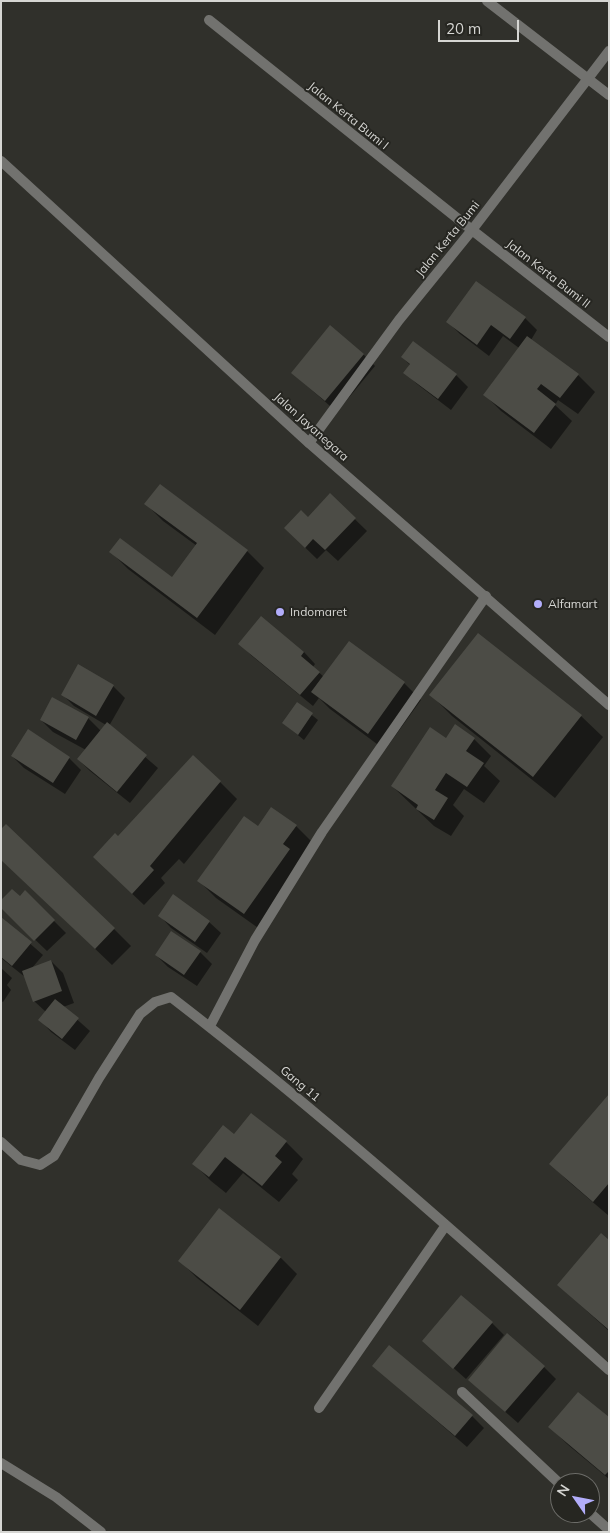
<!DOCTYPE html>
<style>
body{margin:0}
#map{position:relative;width:610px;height:1533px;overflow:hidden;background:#30302b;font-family:Mulish,sans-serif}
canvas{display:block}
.frame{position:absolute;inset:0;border:2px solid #d6d6d3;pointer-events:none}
.north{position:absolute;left:550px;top:1473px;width:50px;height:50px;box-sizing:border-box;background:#262621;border:1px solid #6c6c68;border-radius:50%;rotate:303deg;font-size:14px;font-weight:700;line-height:20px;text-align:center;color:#d6d6d3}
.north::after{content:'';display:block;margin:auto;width:18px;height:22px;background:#b2adfa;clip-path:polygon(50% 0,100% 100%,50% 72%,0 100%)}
.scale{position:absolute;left:438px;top:20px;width:81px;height:22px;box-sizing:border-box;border:2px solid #d6d6d3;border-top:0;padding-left:6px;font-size:15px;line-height:18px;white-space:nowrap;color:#d6d6d3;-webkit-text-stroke:4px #262621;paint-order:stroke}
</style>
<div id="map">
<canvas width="610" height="1533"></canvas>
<div class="frame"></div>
<div class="north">N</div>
<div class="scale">20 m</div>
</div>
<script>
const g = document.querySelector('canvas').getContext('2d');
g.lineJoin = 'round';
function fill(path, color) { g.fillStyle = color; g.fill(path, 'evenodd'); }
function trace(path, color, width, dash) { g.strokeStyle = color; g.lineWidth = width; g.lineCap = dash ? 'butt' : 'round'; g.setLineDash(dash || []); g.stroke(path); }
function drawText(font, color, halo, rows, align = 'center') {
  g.font = font + ' Mulish,sans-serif'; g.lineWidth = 4; g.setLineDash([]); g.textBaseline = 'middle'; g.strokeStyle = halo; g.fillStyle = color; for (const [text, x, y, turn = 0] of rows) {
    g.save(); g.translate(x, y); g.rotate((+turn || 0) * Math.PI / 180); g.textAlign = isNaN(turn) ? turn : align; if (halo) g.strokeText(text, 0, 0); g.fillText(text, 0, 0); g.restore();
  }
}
fill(new Path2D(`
 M476 283 525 318 537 330 531 340 578 375 595 392 578 414 558 400 555 405 572 421 551 449 501 411 484 394 519 348 503 336 489 356 460 334 448 322Z
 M363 354 375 366 337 412 292 373Z
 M402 357 456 375 468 387 451 410 417 384 405 372 410 365Z
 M330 495 367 531 338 561 326 550 317 559 285 528 308 519Z
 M146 504 247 551 264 568 215 635 128 569 111 552 172 579 197 546 163 521Z
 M479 635 581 716 603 737 555 798 452 716 431 695Z
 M349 643 404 683 421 700 385 750 330 709 319 698 313 706 252 656 240 644 304 652 315 664 313 667 324 677Z
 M113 686 125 698 109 726 158 768 130 803 90 771 78 759 86 750 53 732 41 720 88 718 101 731 106 725 74 706 62 694Z
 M298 704 318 720 304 740 283 723Z
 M446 739H474L491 756 484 766 500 781 484 803 464 789 453 805 464 816 451 836 434 826 392 786Z
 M12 756 69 758 81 770 65 794 24 768Z
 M220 782 237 799 184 864 179 859 161 878 165 883 144 905 106 869 118 837Z
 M296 826 313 843 261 930 216 898 199 881 258 828Z
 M1 859 114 929 131 946 112 965Z
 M25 892 66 933 47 951 1 907 20 898Z
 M160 916 209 922 221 933 207 953 171 928Z
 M1 918 43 955 32 968 51 961 63 973 74 1003 63 1007 90 1031 75 1050 51 1032 40 1020 46 1012 34 1001 25 977 1 958Z
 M200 952 212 964 197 986 168 967 156 955Z
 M1 968 12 978 7 985 11 990 3 1002 1 1001Z
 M609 1096V1216L568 1181 551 1164Z
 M252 1114 286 1142 303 1159 292 1174 298 1180 279 1202 243 1173 226 1193 211 1181 194 1164 234 1136Z
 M609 1242V1331L558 1285Z
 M280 1257 297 1274 258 1326 197 1278 180 1261Z
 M492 1323 504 1335 466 1379 423 1341Z
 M373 1366 472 1416 484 1428 467 1447Z
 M544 1367 556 1379 518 1423 469 1380Z
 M609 1419V1479L567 1444 550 1427Z`), '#0007');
fill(new Path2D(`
 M476 281 526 317 510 339 491 325 477 345 446 322Z
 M330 325 364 354 325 401 291 373Z
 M527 336 579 374 560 398 541 384 537 389 556 404 534 433 483 395Z
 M413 341 457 374 438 399 403 373 410 364 401 357Z
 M160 484 248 550 197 618 109 552 120 538 172 577 197 543 144 504Z
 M330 493 356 518 325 550 313 539 305 548 284 528 301 510 308 517Z
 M261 616 304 652 301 656 320 672 300 695 238 644Z
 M478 633 582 715 533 777 429 695Z
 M349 641 405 682 368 734 311 692Z
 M78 664 114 685 96 716 61 695Z
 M52 697 89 717 76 740 40 720Z
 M297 702 313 713 298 735 282 723Z
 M107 722 147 755 117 792 77 759Z
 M455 724 475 738 466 751 484 763 467 787 446 773 435 790 448 798 434 820 416 809 418 805 391 786 430 727 446 738Z
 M28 729 70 757 53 783 11 756Z
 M193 755 221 781 150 866 154 870 132 894 93 857 115 833 118 836Z
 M271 807 297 825 283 844 290 849 244 914 197 881 244 816 258 826Z
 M6 824 115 928 95 949 1 860V829Z
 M12 889 20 896 25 890 55 920 34 941 1 908V900Z
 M173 894 210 921 195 942 158 916Z
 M1 917 32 942 12 966 1 957Z
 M171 931 201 951 184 975 155 955Z
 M51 960 62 991 33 1002 22 971Z
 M55 999 79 1018 62 1039 38 1020Z
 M609 1094V1183L593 1202 549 1164Z
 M251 1113 287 1141 275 1156 282 1162 262 1186 225 1157 209 1177 192 1164 223 1125 234 1134Z
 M219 1208 281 1257 240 1310 178 1261Z
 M601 1233 609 1240V1330L557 1285Z
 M461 1295 493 1322 453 1369 422 1341Z
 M507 1333 545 1366 505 1412 468 1380Z
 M389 1345 473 1415 455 1436 372 1366Z
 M578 1392 609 1417V1471L605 1475 548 1427Z`), '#4c4c46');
trace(new Path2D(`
 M487 1 609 95
 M209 20 472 230 609 337
 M309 443 399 320 472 230 609 51
 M210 1026 255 940 322 832 486 596
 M1 1142 21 1160 40 1165 54 1156 99 1078 140 1014 155 1002 171 997C323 1114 466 1242 609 1370
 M462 1392 560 1484
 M319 1408 446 1225
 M1 1463 56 1497 101 1532
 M590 1513 609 1530`), '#72726f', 10);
trace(new Path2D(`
 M1 161 309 443 609 705`), '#72726f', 10);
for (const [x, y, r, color] of [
 [538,604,5,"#b2adfa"],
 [280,612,5,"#b2adfa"]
]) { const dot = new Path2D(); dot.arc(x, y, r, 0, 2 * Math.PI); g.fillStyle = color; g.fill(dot); trace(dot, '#262621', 2); }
drawText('12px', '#d6d6d3', '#262621', [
 ["Jalan Kerta Bumi I",348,116,39],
 ["Jalan Kerta Bumi",448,239,-51],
 ["Jalan Kerta Bumi II",548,274,38],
 ["Jalan Jayanegara",311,427,42],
 ["Gang 11",300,1084,40]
]);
drawText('12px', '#d6d6d3', '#262621', [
 ["Alfamart",548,604],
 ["Indomaret",290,612]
], 'left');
</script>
